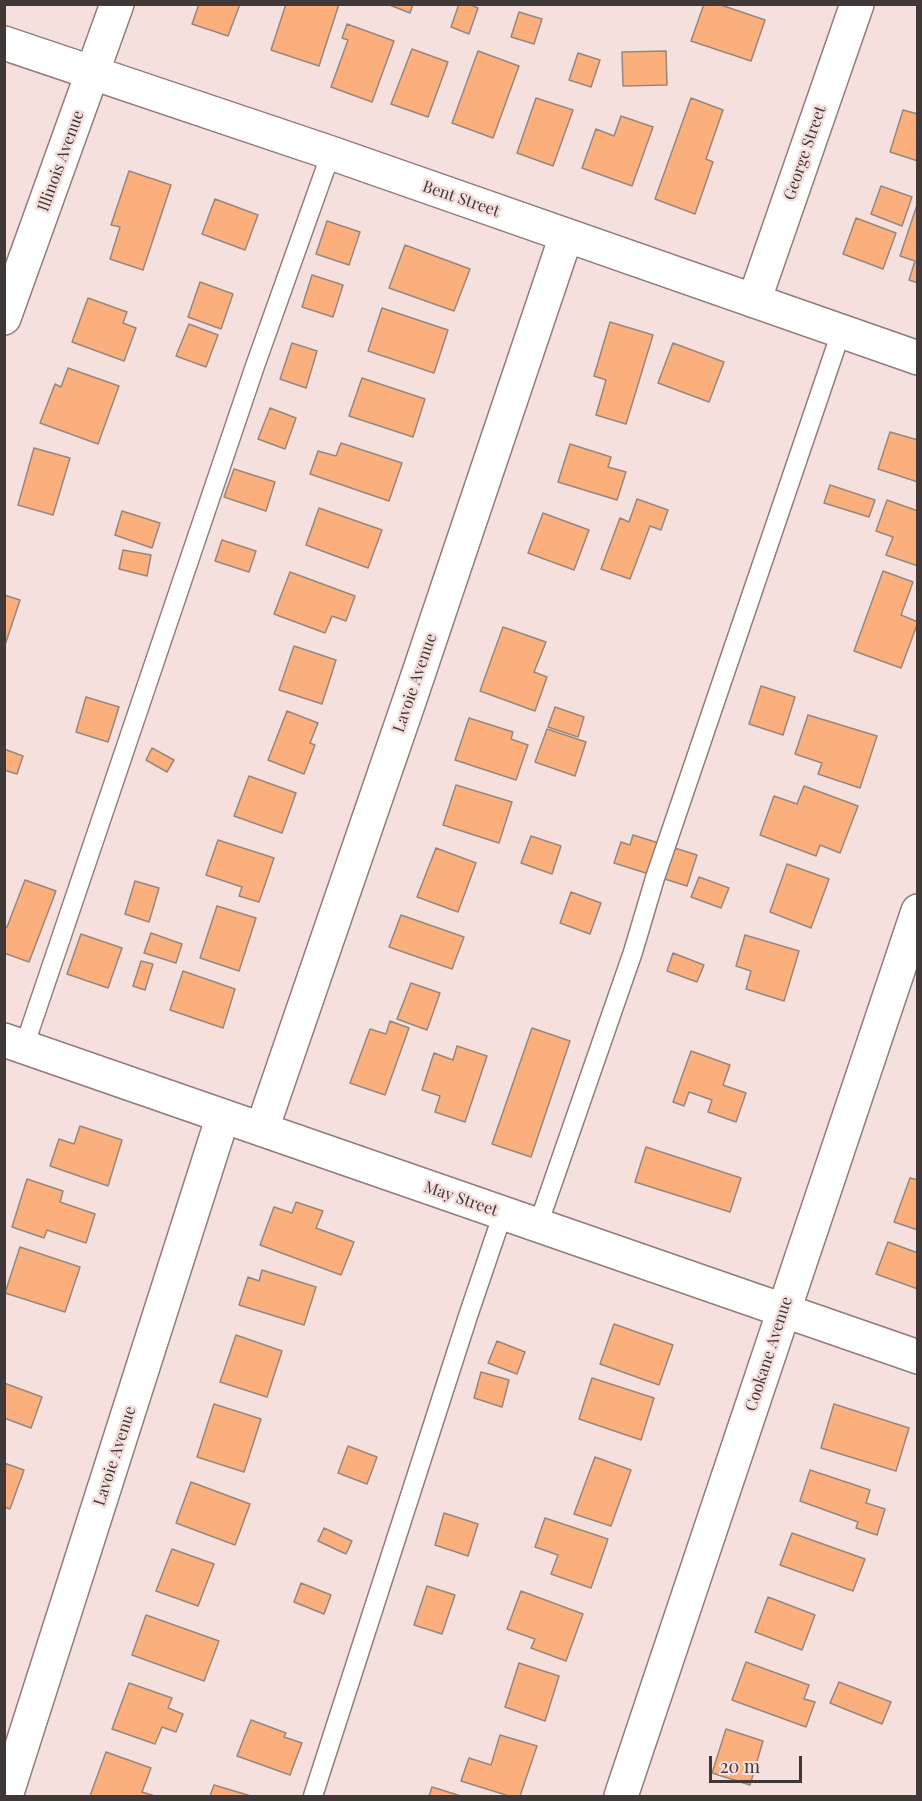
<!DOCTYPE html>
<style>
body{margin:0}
#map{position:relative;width:922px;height:1801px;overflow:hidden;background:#f6e0de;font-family:"Playfair Display",serif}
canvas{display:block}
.frame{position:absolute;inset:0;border:6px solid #403737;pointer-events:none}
.scale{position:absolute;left:709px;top:1756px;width:93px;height:27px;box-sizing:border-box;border:3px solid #403737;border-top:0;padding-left:8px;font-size:18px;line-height:21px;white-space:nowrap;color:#403737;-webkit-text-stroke:4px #f6e0de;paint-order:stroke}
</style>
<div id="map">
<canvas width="922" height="1801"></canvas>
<div class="frame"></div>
<div class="scale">20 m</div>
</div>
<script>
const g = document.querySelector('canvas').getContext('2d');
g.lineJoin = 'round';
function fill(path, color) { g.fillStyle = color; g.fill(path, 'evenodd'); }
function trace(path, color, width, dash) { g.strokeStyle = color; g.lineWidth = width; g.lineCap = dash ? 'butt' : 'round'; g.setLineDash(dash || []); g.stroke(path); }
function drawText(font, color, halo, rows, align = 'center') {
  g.font = font + ' "Playfair Display",serif'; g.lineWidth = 5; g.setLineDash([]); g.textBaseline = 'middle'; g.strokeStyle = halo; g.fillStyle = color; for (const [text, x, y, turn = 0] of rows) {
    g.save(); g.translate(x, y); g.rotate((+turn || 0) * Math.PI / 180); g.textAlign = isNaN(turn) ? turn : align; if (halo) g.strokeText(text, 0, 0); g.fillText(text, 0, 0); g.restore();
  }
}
const building = new Path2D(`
 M199 4H240L228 36 192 24Z
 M286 4H339L319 66 271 50Z
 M387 4H413L410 13Z
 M459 4H468L478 8 469 34 451 27Z
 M704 4H718L765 20 751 61 691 41Z
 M519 12 542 19 534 44 511 37Z
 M347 24 394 41 372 102 331 87 348 40 342 38Z
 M412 49 448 62 428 117 391 104Z
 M478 51 519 66 493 138 452 123Z
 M666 51 667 85 623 86 622 52Z
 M578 53 600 60 591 87 569 80Z
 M536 98 573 110 553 166 517 153Z
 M691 98 723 110 706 159 713 162 695 214 655 199Z
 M903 110 918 114V161L890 152Z
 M621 116 653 127 632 186 582 168 596 129 614 136Z
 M129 171 171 185 143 270 110 259 120 227 111 225Z
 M881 186 912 197 902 226 871 214Z
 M215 199 258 215 245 250 202 234Z
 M918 202V283L909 280 915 261 900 256Z
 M856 218 896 233 883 269 843 254Z
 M327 221 360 232 349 265 316 254Z
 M405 245 470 269 454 311 389 288Z
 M312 275 343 285 333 317 302 307Z
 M200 282 233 294 221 329 188 317Z
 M88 298 127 312 123 323 136 328 124 361 72 342Z
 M382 308 448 330 434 373 368 351Z
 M610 322 653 335 626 424 596 415 606 380 594 376Z
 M189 324 218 335 206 367 176 356Z
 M292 343 317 351 306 388 280 379Z
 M673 343 724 362 709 402 658 383Z
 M68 368 119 386 98 444 40 423 55 384 61 387Z
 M362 378 425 399 413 437 349 416Z
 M270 408 296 418 285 449 258 439Z
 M890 432 918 440V482L878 469Z
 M341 443 402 463 389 501 310 474 318 451 336 456Z
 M570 444 611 457 608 467 626 472 617 500 558 482Z
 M34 448 70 458 53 515 18 505Z
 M234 469 275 482 266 511 224 497Z
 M830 485 875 500 869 517 824 503Z
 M637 499 668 510 661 530 650 526 630 579 601 569 620 518 629 522Z
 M887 500 918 511V566L886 555 893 537 876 531Z
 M319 508 382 530 368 568 306 545Z
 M122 511 160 523 152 548 115 535Z
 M543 513 589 530 574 570 528 553Z
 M222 540 256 551 249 572 215 561Z
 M123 550 151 555 147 576 119 569Z
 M883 571 913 582 901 615 918 622 901 668 854 651Z
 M290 572 355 596 346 621 332 616 325 633 274 614Z
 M4 595 20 600 4 648Z
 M503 627 546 642 534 672 547 677 535 711 480 691Z
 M294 646 336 660 322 704 279 690Z
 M761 686 795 697 783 735 749 724Z
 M86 697 119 707 108 742 76 732Z
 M555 707 584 717 578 737 548 727Z
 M287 711 318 723 310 743 315 745 304 774 268 760Z
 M808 715 877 736 860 788 818 774 822 763 795 754Z
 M469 718 513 732 511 739 528 745 516 780 455 760Z
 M547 729 586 742 575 776 535 762Z
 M152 748 174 760 167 772 146 760Z
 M4 749 23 756 17 774 4 770Z
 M249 776 296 793 282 833 234 816Z
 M456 785 512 802 499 843 443 825Z
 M804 786 858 806 840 853 820 845 816 856 760 835 774 796 797 804Z
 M633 835 697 855 687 886 614 863 621 842 630 845Z
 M531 836 561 846 552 874 521 863Z
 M218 840 274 858 259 902 239 896 242 887 206 875Z
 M436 848 476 863 458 912 417 897Z
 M787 864 829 879 811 928 770 912Z
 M699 877 729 888 721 908 691 897Z
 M25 880 56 891 29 962 4 953V926L7 927Z
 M135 881 159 888 149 922 125 914Z
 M571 892 601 903 590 934 560 923Z
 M217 906 256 918 239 971 200 958Z
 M401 915 464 937 452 969 389 947Z
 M151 933 182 944 176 963 144 953Z
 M81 934 122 948 108 988 67 974Z
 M745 935 799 951 784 1001 746 989 751 971 736 966Z
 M673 953 704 965 697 982 667 971Z
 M141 961 153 964 145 990 133 986Z
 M183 971 235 989 223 1028 170 1010Z
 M411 983 440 993 427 1030 397 1019Z
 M390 1021 409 1028 385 1095 350 1083 370 1029 386 1034Z
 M532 1028 570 1041 531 1157 492 1144Z
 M457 1046 487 1056 465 1122 435 1112 440 1096 422 1090 434 1053 453 1060Z
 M691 1051 730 1065 723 1085 746 1093 736 1122 708 1112 712 1100 689 1092 684 1106 673 1102Z
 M80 1126 122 1140 108 1186 50 1166 59 1139 74 1144Z
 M646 1147 741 1178 730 1212 635 1182Z
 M910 1178 918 1180V1230L894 1222Z
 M27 1179 63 1191 60 1202 95 1214 86 1243 47 1230 44 1238 12 1227Z
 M296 1202 323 1211 316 1228 354 1242 341 1275 260 1245 274 1207 292 1213Z
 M888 1242 918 1253V1289L876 1274Z
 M20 1247 80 1267 65 1312 5 1293Z
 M262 1270 316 1287 304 1325 239 1305 248 1277 259 1281Z
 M614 1324 673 1345 659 1385 600 1364Z
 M236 1335 282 1351 267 1397 220 1382Z
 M497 1341 525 1352 517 1374 488 1363Z
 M481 1372 509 1380 502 1407 474 1398Z
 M592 1378 654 1398 641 1440 579 1419Z
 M4 1383 42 1397 31 1428 4 1418Z
 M214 1404 261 1419 244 1472 197 1457Z
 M834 1404 909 1428 896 1471 821 1448Z
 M348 1446 377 1457 367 1484 338 1473Z
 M595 1457 631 1470 611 1526 574 1514Z
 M4 1463 24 1470 10 1509 4 1507Z
 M810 1470 870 1490 866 1503 885 1509 877 1535 856 1528 858 1522 800 1501Z
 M191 1482 250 1504 235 1545 176 1523Z
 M444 1513 478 1524 468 1556 435 1545Z
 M545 1518 608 1539 591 1588 551 1574 558 1555 535 1547Z
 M324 1528 352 1541 346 1554 318 1541Z
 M792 1533 865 1559 853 1591 780 1565Z
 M172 1549 214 1564 198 1606 156 1591Z
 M301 1583 331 1595 324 1614 294 1602Z
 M427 1586 455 1595 442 1634 414 1625Z
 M521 1591 583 1614 566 1661 531 1648 535 1639 507 1629Z
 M768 1597 815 1615 802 1650 755 1632Z
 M146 1615 219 1641 204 1681 132 1655Z
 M746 1662 809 1685 804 1699 815 1702 806 1727 732 1700Z
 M519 1663 559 1676 545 1721 505 1707Z
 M839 1682 891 1702 882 1724 830 1703Z
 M129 1683 172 1698 168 1708 183 1714 176 1732 162 1727 155 1744 112 1729Z
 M251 1720 286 1733 284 1737 302 1743 290 1775 237 1756Z
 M726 1729 763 1741 750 1785 712 1773Z
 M500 1735 537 1746 520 1796H509L461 1781 469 1758 491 1765Z
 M106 1752 151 1768 142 1792 155 1796H90Z
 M214 1785 251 1796H210Z
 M432 1787 461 1796H429Z`);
fill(building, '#faaf7d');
trace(building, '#97877d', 1.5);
const service = new Path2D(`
 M24 1047 255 366 331 153
 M538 1225 633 952 655 878 841 332
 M313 1796 468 1316 503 1213`);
const minor = new Path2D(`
 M4 43 331 153 918 358
 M754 301 857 4
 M4 318 117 4
 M4 1040 918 1357
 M262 1129 411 696 566 236
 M6 1796 223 1116
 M621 1796 918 911`);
trace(service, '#917d7b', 21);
trace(minor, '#917d7b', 36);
trace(service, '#fff', 18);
trace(minor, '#fff', 33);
drawText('16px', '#403737', '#f6e0de', [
 ["George Street",805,153,-71],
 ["Illinois Avenue",61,161,-70],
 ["Bent Street",461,199,19],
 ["Lavoie Avenue",415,683,-71],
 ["May Street",461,1199,19],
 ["Cookane Avenue",769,1354,-72],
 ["Lavoie Avenue",115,1456,-72]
]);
</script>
